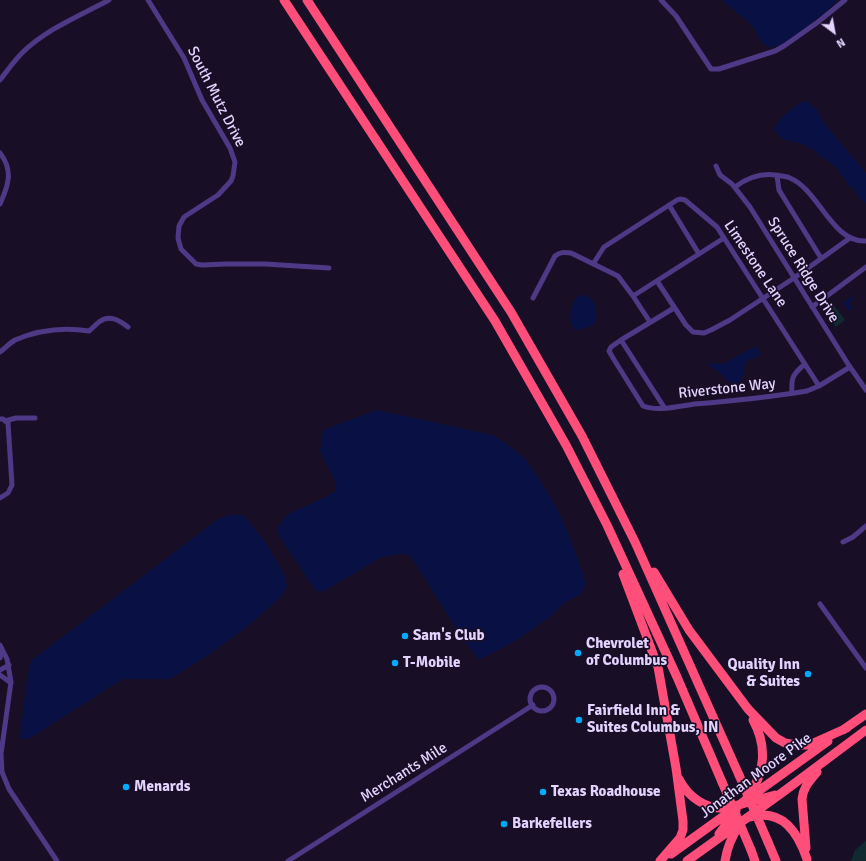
<!DOCTYPE html>
<style>
body{margin:0}
#map{position:relative;width:866px;height:861px;overflow:hidden;background:#180f26;font-family:Signika,sans-serif}
canvas{display:block}
.north{position:absolute;left:814px;top:12px;width:40px;height:40px;-webkit-text-stroke:3px #180f26;paint-order:stroke;rotate:148deg;font-size:11px;font-weight:700;line-height:16px;text-align:center;color:#e2d3ff}
.north::after{content:'';display:block;margin:auto;width:14px;height:18px;background:#e2d3ff;clip-path:polygon(50% 0,100% 100%,50% 72%,0 100%)}
</style>
<div id="map">
<canvas width="866" height="861"></canvas>
<div class="north">N</div>
</div>
<script>
const g = document.querySelector('canvas').getContext('2d');
g.lineJoin = 'round';
function fill(path, color) { g.fillStyle = color; g.fill(path, 'evenodd'); }
function trace(path, color, width, dash) { g.strokeStyle = color; g.lineWidth = width; g.lineCap = dash ? 'butt' : 'round'; g.setLineDash(dash || []); g.stroke(path); }
function drawText(font, color, halo, rows, align = 'center') {
  g.font = font + ' Signika,sans-serif'; g.lineWidth = 3.5; g.setLineDash([]); g.textBaseline = 'middle'; g.strokeStyle = halo; g.fillStyle = color; for (const [text, x, y, turn = 0] of rows) {
    g.save(); g.translate(x, y); g.rotate((+turn || 0) * Math.PI / 180); g.textAlign = isNaN(turn) ? turn : align; if (halo) g.strokeText(text, 0, 0); g.fillText(text, 0, 0); g.restore();
  }
}
fill(new Path2D(`
 M832 303 845 320 836 327 823 310Z
 M866 841V861H851L855 850Z`), '#112a30');
fill(new Path2D(`
 M722 0H837C832 9 789 41 778 46 775 47 769 48 767 46 761 44 757 33 753 27 749 22 742 16 735 12L736 8 733 10Z
 M805 101 809 102 815 109H818L817 111 824 123 866 173V203L861 200 854 189 848 185 843 176 841 177C842 168 825 159 818 155V153L809 147V149C807 144 802 144 797 142L795 143 794 141 784 140 774 130C777 119 795 105 805 101Z
 M586 295C597 302 598 312 595 324L587 328 575 330C566 321 571 304 578 296Z
 M852 296 854 299 851 301 850 305 853 308 849 311 843 303Z
 M756 346 761 354C757 358 750 358 745 363L743 374 740 383C726 384 729 380 720 373 716 370 713 368 709 365L711 363 723 364Z
 M377 410 493 435C505 443 518 451 527 461 531 466 534 472 538 477 561 510 574 546 586 584L581 594 564 603 550 617 517 640 479 660 463 639 410 555 399 554 382 557 324 591H316L279 536 277 528 288 514 326 497 336 491V483L320 451 323 430Z
 M229 515H244L268 546 285 576 287 587 280 598 247 627 210 654 170 679H124L113 685 29 739 20 738 27 678 31 661 217 520Z`), '#091144');
trace(new Path2D(`
 M148 0 184 58 202 100 230 148 235 162 233 176 231 181 218 195 184 217 179 226 178 238 181 249 196 264 202 265 226 264H265L329 268
 M661 0 676 16 711 69H719L775 51 784 46 818 22 845 0
 M0 80C7 71 14 61 22 53 45 30 79 16 109 0
 M0 153C14 171 8 186 0 204
 M716 166 720 175 732 184 750 207 848 364 866 390
 M777 176 779 190 821 258
 M735 187C747 178 759 173 775 175 779 176 786 176 790 178 819 190 832 243 866 241
 M669 205 699 254
 M593 264 604 247 677 200 680 199 685 200 717 227 819 386
 M657 281 686 325 693 332 704 333 711 330 730 320 794 278 850 238
 M533 298 555 256C560 252 564 252 571 253L618 276 633 296
 M812 307 866 267
 M650 322 633 296 724 238
 M621 340 674 308
 M0 352C5 348 10 343 15 340 38 330 64 327 89 331 93 328 95 325 99 322 109 314 119 320 128 327
 M792 393C791 377 793 374 805 364
 M664 407 621 340 611 347 609 351 613 358 643 406C658 412 679 406 695 404 732 401 770 397 807 391L819 386 850 367
 M0 419H3L8 423 12 485 8 493 0 498
 M5 421 16 418H35
 M843 542 853 537 866 526
 M820 604 866 668
 M0 645 7 659 11 682 1 754 2 772 9 789 57 861
 M0 658 2 649
 M0 670 9 665
 M0 675 11 683
 M530 699a12 12 0 1 1 24 0a12 12 0 1 1-24 0Z
 M288 861 533 705`), '#4d3985', 5);
trace(new Path2D(`
 M284 0 495 321 566 445 607 525 677 677 722 782
 M307 0 511 312 582 436 635 542 739 775
 M654 572 689 630 748 709 776 738 785 743 797 745H809L847 728
 M623 574 658 667 676 768 683 821V830L680 838 660 861
 M843 730 866 714
 M679 779C688 797 706 810 727 808 732 808 737 805 742 804 753 801 764 798 775 795
 M747 797C766 774 767 745 753 720
 M750 817C783 808 798 833 807 859
 M719 834 736 811
 M768 842 776 861
 M806 848 802 799C803 787 810 781 817 772
 M751 850 755 861
 M671 854 828 741
 M687 861 783 792 866 730
 M725 861C727 848 732 836 739 826`), '#ff4e7a', 9);
trace(new Path2D(`
 M739 775 768 842
 M722 782 751 850`), '#ff4e7a', 9);
for (const [x, y, r, color] of [
 [405,636,4,"#00aafe"],
 [578,653,4,"#00aafe"],
 [395,663,4,"#00aafe"],
 [808,674,4,"#00aafe"],
 [579,720,4,"#00aafe"],
 [126,787,4,"#00aafe"],
 [543,792,4,"#00aafe"],
 [504,824,4,"#00aafe"]
]) { const dot = new Path2D(); dot.arc(x, y, r, 0, 2 * Math.PI); g.fillStyle = color; g.fill(dot); trace(dot, '#180f26', 1.5); }
drawText('15px', '#e2d3ff', '#180f26', [
 ["South Mutz Drive",216,97,63],
 ["Limestone Lane",755,264,56],
 ["Spruce Ridge Drive",803,270,58],
 ["Riverstone Way",727,389,-6],
 ["Merchants Mile",404,773,-32],
 ["Jonathan Moore Pike",756,776,-36]
]);
drawText('bold 15px', '#e2d3ff', '#180f26', [
 ["Sam's Club",413,636],
 ["Chevrolet",586,644],
 ["of Columbus",586,661],
 ["T-Mobile",403,663],
 ["Quality Inn",800,665,"right"],
 ["& Suites",800,682,"right"],
 ["Fairfield Inn &",587,711],
 ["Suites Columbus, IN",587,728],
 ["Menards",134,787],
 ["Texas Roadhouse",551,792],
 ["Barkefellers",512,824]
], 'left');
</script>
